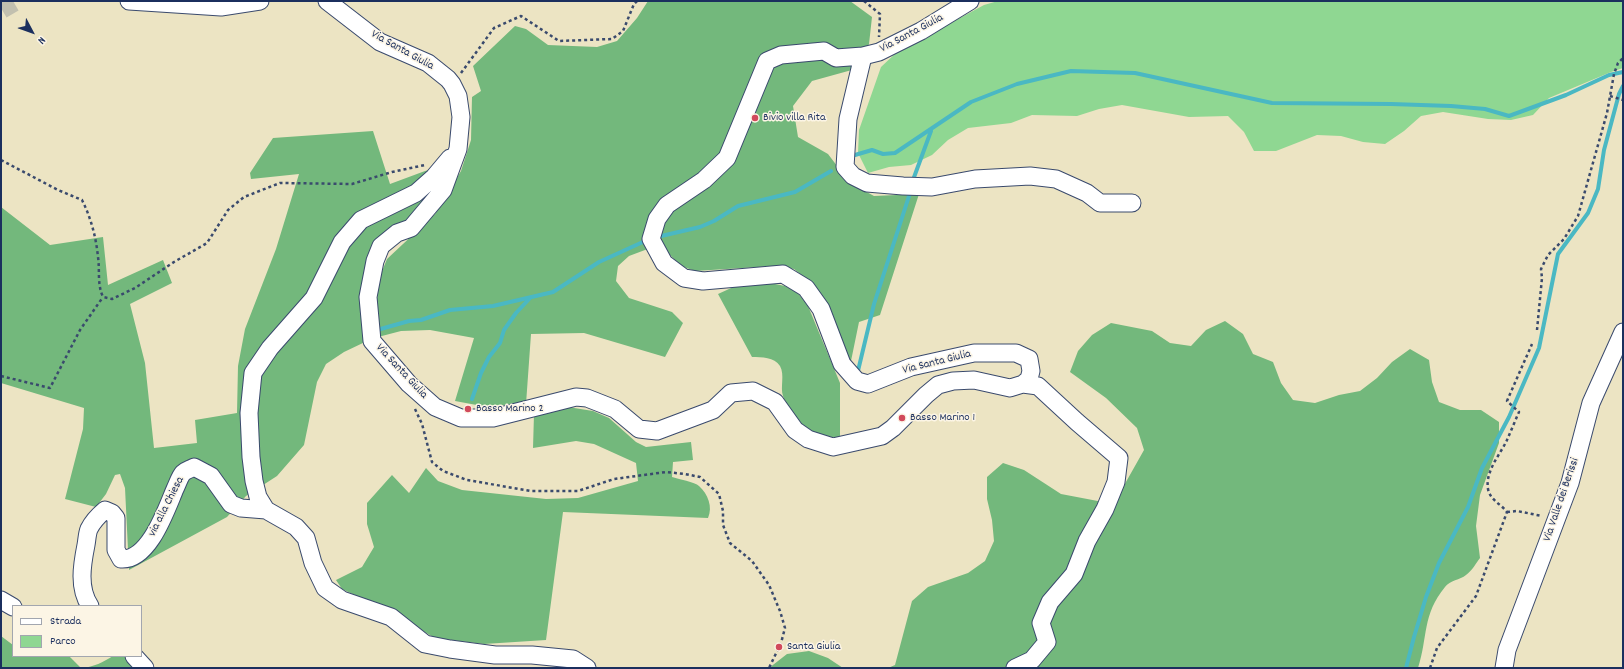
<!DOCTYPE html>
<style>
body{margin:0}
#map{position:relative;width:1624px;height:669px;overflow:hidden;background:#ece4c3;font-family:Dekko,sans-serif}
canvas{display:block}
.frame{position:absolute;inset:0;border:2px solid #1b2f5e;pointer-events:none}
.legend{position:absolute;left:12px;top:605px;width:130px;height:52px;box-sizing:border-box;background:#fcf5e5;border:1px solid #a2a6af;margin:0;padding:5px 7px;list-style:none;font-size:12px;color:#1b2f5e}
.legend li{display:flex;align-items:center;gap:8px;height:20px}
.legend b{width:20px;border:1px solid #a2a6af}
.north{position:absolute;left:12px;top:12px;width:40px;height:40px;-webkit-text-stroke:3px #fcf5e5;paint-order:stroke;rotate:131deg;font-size:11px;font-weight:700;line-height:16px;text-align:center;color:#1b2f5e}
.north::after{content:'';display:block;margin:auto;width:14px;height:18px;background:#1b2f5e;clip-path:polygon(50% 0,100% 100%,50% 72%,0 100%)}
</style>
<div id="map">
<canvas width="1624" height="669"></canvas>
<div class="frame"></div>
<ul class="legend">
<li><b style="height:5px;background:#fff"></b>Strada</li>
<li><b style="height:11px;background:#8fd792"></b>Parco</li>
</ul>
<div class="north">N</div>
</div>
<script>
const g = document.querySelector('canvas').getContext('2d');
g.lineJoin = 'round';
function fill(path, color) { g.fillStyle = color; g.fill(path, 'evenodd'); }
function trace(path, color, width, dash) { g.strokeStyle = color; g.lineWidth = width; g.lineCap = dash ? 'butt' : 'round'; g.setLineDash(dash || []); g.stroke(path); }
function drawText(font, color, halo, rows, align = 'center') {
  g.font = font + ' Dekko,sans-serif'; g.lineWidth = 3; g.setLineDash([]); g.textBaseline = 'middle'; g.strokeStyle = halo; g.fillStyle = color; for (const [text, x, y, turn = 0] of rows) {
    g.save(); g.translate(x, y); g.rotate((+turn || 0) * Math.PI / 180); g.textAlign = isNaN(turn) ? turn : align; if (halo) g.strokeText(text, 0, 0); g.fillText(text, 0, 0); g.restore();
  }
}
fill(new Path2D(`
 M998 1H1623V68L1611 72 1549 98 1533 115 1511 120 1488 119 1443 112 1421 116 1404 131 1385 144 1363 142 1341 136 1317 135 1276 151H1254L1244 132 1228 116 1189 117 1122 105 1099 109 1077 116 1032 115 1011 123 968 128 948 140 932 155 911 165 889 167 868 173 858 153 859 130 881 67 897 52 984 5Z`), '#8fd792');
fill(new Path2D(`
 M648 1H850L872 17 869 44 859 68 812 81 793 106 798 137 828 154 850 183 874 196 919 194 880 315 859 322 851 361 847 359 810 282 794 269 774 266 695 271 681 266 668 253 661 244 629 256 618 266 616 281 629 298 672 312 683 323 665 357 584 333 531 334 526 404 482 406 455 401 474 338 430 330 401 331 378 337 376 307 380 276 387 259 435 214 461 171 471 140 472 97 481 91 473 66 515 26 526 29 548 45 597 47 617 41 637 18Z
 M373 131 390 184 425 171 449 165 436 196 377 246 365 342 344 352 326 364 317 382 304 445 277 476 246 496 227 517 129 570 125 488 120 474 115 475 106 494 96 507 65 499 83 429 84 408 1 383V207L50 245 103 237 108 285 163 260 172 283 130 304 145 363 154 448 197 443 195 420 237 413 238 366 245 329 276 249 299 174 251 179 250 173 273 138Z
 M770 283 785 286 798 293 808 306 840 383V437C815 439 800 429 789 407 787 404 784 400 783 396 780 387 785 375 780 366 774 357 762 357 752 357L718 294 740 284Z
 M1225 321 1243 334 1253 354 1273 362 1281 383 1293 400 1315 403 1339 395 1360 391 1377 378 1392 362 1410 349 1429 360 1432 382 1439 402 1460 410H1481L1499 422V443L1480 495 1476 526 1480 558C1476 563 1472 571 1466 575 1460 580 1450 580 1445 587 1422 615 1428 637 1418 668H888L895 665 912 601 928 587 968 573 985 561 994 541 992 520 987 499V477L1003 463 1024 470 1061 494 1103 502 1122 489 1144 450 1137 428 1106 398 1070 372 1078 351 1092 335 1111 323 1152 331 1170 343 1191 346 1206 330Z
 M568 407 593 411 609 418 636 442 646 447 691 442 693 460 673 462 672 477C678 479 695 482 699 486 708 494 713 507 708 518L563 512 546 640 484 644 435 638 389 611 342 589 336 580 362 567 374 547 367 524V503L392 475 409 493 426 468 438 481 462 490 546 499 578 498 638 481 636 463 594 444 576 441 533 448 534 414Z
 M1 636 13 645V656H69L81 668H1Z
 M809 651 828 658 843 668H769L787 654Z
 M113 656 128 657 138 668H82C94 667 103 662 113 656Z`), '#73b87c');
trace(new Path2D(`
 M855 155 872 150 883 154 895 153 971 102 1017 84 1071 71 1135 73 1272 103 1391 104 1451 106 1485 109 1509 116 1566 95 1609 75 1623 72
 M913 180 931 131
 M657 237 700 227 714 221 738 206 795 192 831 171
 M377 330 409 321 421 320 450 310 493 306 553 292 599 262 645 241
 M857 375 874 304 910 193
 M472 399 481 373 489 357 500 343 504 330 516 313 531 297
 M1406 668 1414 637 1426 597 1439 563 1468 507 1482 468 1509 417 1539 348 1558 254 1588 213 1598 189 1604 150 1619 94 1623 86`), '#4ab8c3', 4);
trace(new Path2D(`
 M1 8 13 1`), '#c2c0af', 22, [22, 11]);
const minor = new Path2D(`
 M129 1 221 7 260 1
 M327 1 380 42 428 63 448 79 452 84 458 96 461 117 458 149 443 190 411 228 397 233 381 246 375 261 368 297 372 341 409 384 435 407 461 418H493L576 397 587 398 615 409 639 429 657 431 713 410 731 393 753 391 775 402 795 430 808 439 833 447 882 436 893 428 926 395 938 385 953 381 974 380 1010 388 1023 384 1029 379 1031 371 1029 359 1016 353H974L911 367 868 384 857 381 842 364 821 309 806 288 783 274 703 281 684 278 664 263 651 239 657 219 667 205 704 180 727 158 767 61 781 55 824 51 836 58 863 56 879 52 921 31 970 1
 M863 56 848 119 845 167 853 176 867 183 903 186 932 187 975 179 1030 176 1056 179 1087 193 1100 203H1132
 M450 158 434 177 416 193 361 220 342 242 314 298 270 348 253 373 249 413 251 457 254 481 258 497 266 510 296 527 306 538 313 563 325 588 342 600 391 617 425 644 450 649 495 655H532L573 659 587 668
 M1 600 13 607
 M90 606C78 588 82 565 86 545 87 540 87 534 89 529 93 521 99 515 105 510L112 513 116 518V550L121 559C149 561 166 510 175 489 177 485 180 476 183 473 186 470 191 469 194 467L211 476 231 504 241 508 266 510
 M134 656 145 668
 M1015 668 1032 660 1047 642 1041 623 1050 602 1074 574 1087 541 1105 509 1116 482 1119 458 1077 422 1038 386 1023 384
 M1504 668 1507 650 1570 483 1591 403 1623 332`);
trace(minor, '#3a4a6d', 19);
trace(new Path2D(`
 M864 1 880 14 879 37
 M461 73 494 28 521 16 559 41 612 39 623 31 634 4 637 1
 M1610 96 1623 100
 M1 160 58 190 82 200C91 218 96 237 98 257 100 271 97 284 103 297L112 299 135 288 174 262 207 243 228 210 244 197 280 183 352 184 392 172 425 165
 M1537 330 1542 278 1541 269 1548 255 1564 239 1578 216 1607 113 1614 74 1618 63 1623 58
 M1 376 50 388 80 330 103 297
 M415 409 422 424 432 462 443 471 467 480 531 491H578L614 479 666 472 685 474 700 477 719 494 723 511V525L730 543 752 561 769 585 780 611 785 628 781 643 769 668
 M1507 512 1517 511 1542 516
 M1430 668 1437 648 1476 596 1507 512C1501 504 1490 500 1488 489 1485 471 1500 455 1507 440 1511 431 1515 421 1519 412L1507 401 1532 344`), '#3a4a6d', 2.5, [3, 3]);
trace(minor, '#fff', 17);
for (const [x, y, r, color] of [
 [755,118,4,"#d1495b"],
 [468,409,4,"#d1495b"],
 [902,418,4,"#d1495b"],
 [779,647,4,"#d1495b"]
]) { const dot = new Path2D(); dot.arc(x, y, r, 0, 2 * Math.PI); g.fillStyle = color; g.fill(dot); trace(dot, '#fcf5e5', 1.5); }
drawText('12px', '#1b2f5e', '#fcf5e5', [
 ["Via Santa Giulia",912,34,-28],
 ["Via Santa Giulia",402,51,29],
 ["Via Santa Giulia",937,363,-14],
 ["Via Santa Giulia",401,372,47],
 ["Via Valle dei Berissi",1562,500,-71],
 ["via alla Chiesa",167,507,-63]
]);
drawText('12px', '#1b2f5e', '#fcf5e5', [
 ["Bivio villa Rita",763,118],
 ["Basso Marino 2",476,409],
 ["Basso Marino 1",910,418],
 ["Santa Giulia",787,647]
], 'left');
</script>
